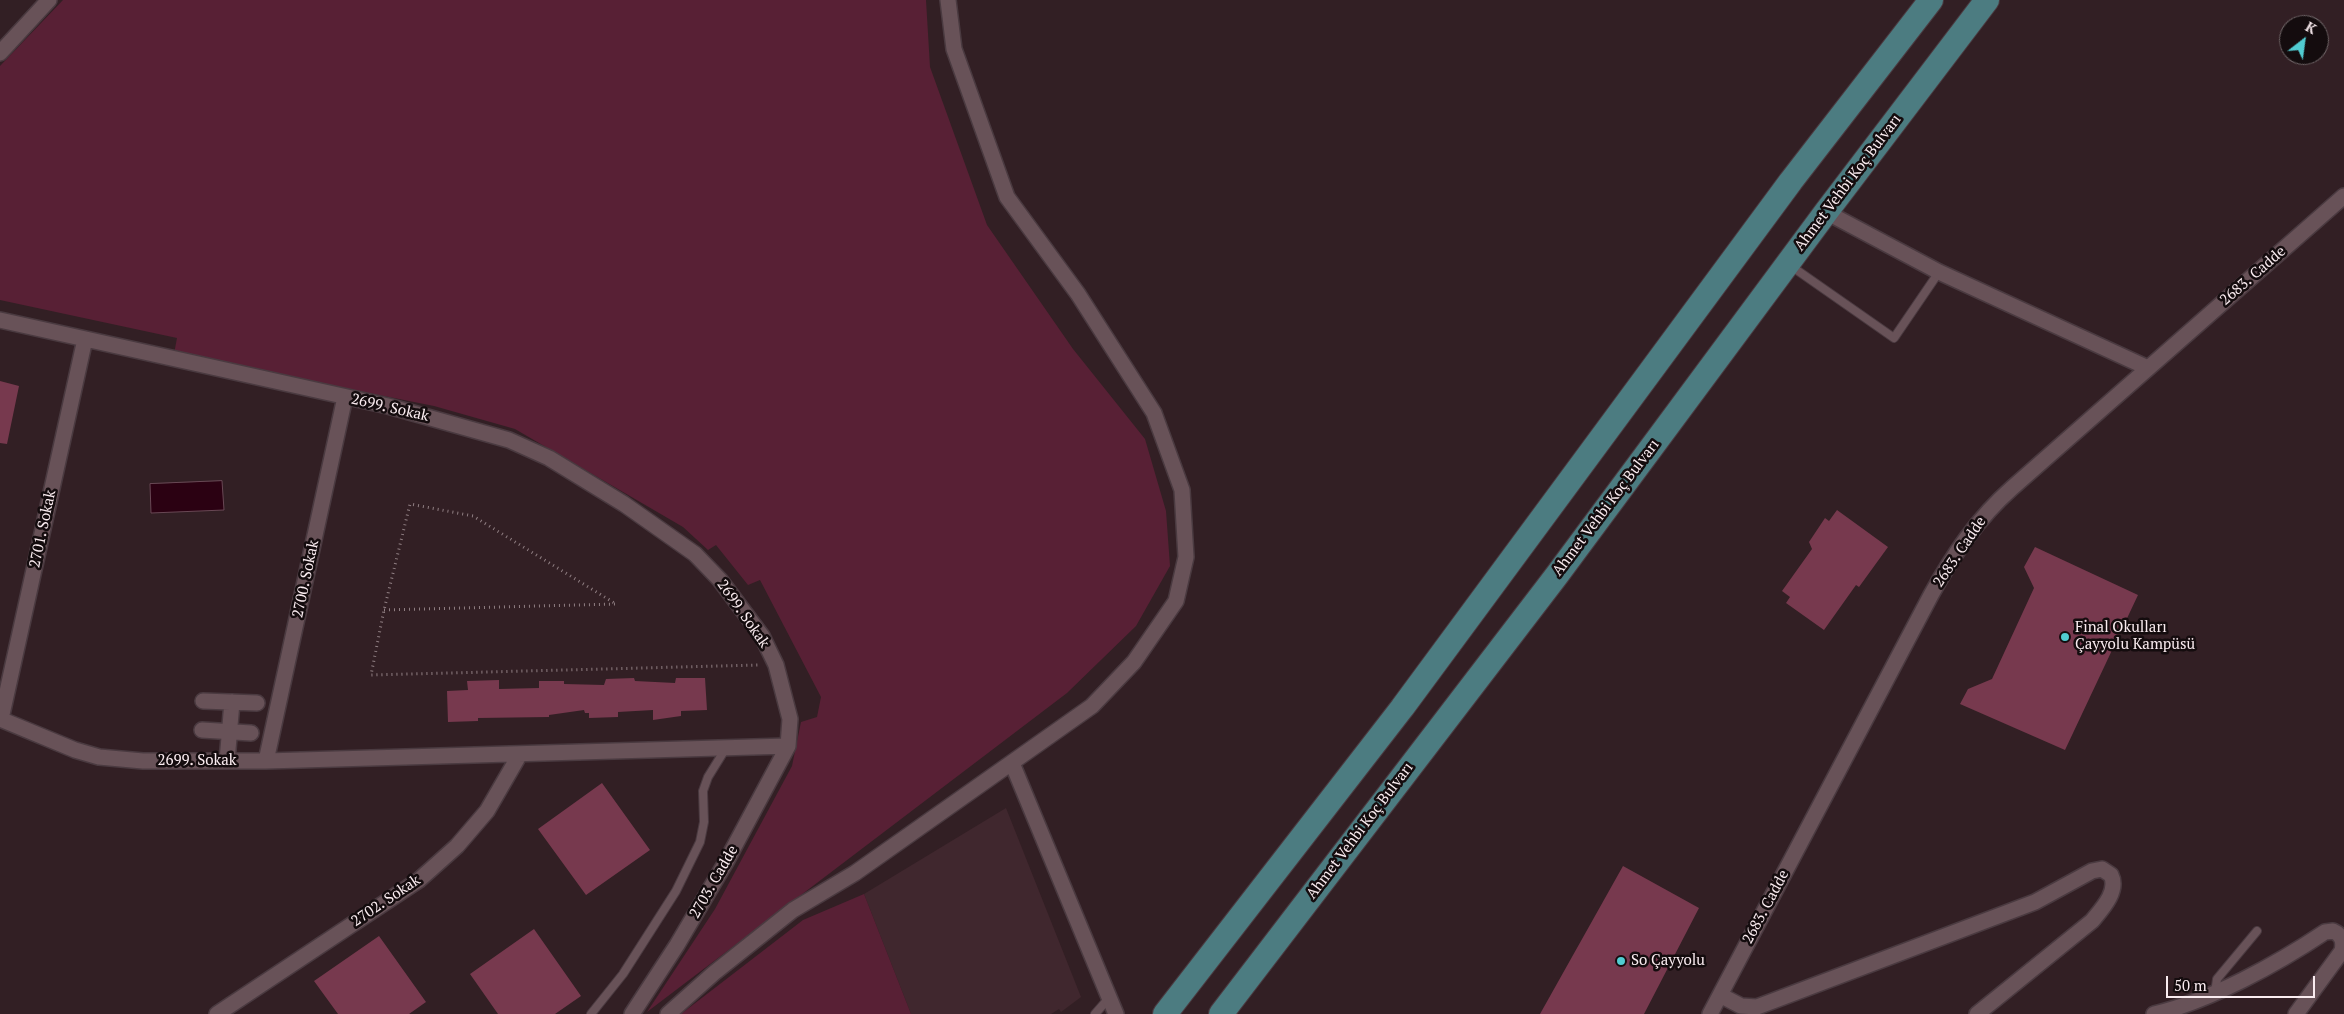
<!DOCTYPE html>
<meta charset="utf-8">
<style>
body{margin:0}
#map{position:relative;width:2344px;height:1014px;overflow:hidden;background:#321f24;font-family:"PT Serif",serif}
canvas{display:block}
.north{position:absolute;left:2279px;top:15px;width:50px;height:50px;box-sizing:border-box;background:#140c0e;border:1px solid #706668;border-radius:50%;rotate:30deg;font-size:14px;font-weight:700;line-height:20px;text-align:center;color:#faecf0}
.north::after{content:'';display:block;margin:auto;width:18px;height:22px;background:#51ccd1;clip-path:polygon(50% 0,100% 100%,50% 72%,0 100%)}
.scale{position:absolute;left:2166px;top:976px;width:149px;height:22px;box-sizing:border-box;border:2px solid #faecf0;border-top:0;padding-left:6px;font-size:15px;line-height:18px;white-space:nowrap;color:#faecf0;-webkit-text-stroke:4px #140c0e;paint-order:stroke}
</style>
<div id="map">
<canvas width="2344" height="1014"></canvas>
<div class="north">K</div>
<div class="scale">50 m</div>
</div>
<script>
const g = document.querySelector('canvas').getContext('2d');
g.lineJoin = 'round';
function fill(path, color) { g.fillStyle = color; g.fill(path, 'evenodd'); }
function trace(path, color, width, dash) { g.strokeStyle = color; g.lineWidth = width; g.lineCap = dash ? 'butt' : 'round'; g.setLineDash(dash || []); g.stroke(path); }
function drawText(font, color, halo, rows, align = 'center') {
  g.font = font + ' "PT Serif",serif'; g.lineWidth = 5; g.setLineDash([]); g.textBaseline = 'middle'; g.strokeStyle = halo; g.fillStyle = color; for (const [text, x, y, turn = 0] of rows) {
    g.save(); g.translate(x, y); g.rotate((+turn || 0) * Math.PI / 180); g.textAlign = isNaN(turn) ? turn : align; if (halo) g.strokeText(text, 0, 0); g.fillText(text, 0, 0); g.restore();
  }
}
fill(new Path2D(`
 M1006 808 1081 997 1061 1012 1059 1009 1051 1014H911L864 894Z`), '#40272e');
fill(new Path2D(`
 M63 0H926L930 67 987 225 1073 349 1145 439 1166 511 1170 566 1136 626 1067 693 647 1012 715 909 792 766 801 722 817 717 821 697 760 580 748 585 716 545 708 550 683 527 515 429 434 406 174 354 177 338 0 300V66Z
 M864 894 911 1014H681L803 920Z`), '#582035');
const water = new Path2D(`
 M222 481 224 510 151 513 150 484Z`);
fill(water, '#2b0112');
trace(water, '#694855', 1);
fill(new Path2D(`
 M0 381 19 386 7 444 0 443Z
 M1837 510 1888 547 1859 587 1856 585 1824 630 1786 603 1790 597 1782 591 1812 549 1809 542 1825 518 1829 521Z
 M2035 547 2138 595 2065 750 1960 704 1968 689 1992 679 2034 588 2024 567Z
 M634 678 635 681 675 683 676 678H705L707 710 681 711V716L653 720V710L618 712V717L589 718V713H585L584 710 549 715V717L478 718V721L448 722 447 691 468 690 467 681 499 680V689L539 688V681H564V684L604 685 606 679Z
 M602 783 650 850 586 895 538 829Z
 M1623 866 1699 908 1644 1014H1540Z
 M534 929 581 996 555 1014H498L470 974Z
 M379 936 426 1002 409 1014H338L314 981Z`), '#77394e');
const service = new Path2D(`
 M1791 266 1894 338 1939 272
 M2215 993 2217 979 2257 931
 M591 1014 623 974 676 891 700 842 704 822 703 791 708 777 726 748
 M1095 1014 1109 998`);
const minor = new Path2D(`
 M0 53 49 0
 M1826 212 1939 272 2148 368
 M0 320 388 406 509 440 549 458 624 504 695 554 720 580 762 636 776 665 790 719 788 746 726 862 677 945 632 1014
 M203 701 257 703
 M0 719 75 750 99 757 143 761H266L788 746
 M1 719 85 339
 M202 730 251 733
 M227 761 232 702
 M266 761 345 397
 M1012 763 1116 1014
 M1720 995 1741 1006 1757 1007 2035 902 2092 871 2102 869 2111 875C2119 891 2102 909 2092 921L1977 1014
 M217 1014 419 880 457 846 487 811 520 754
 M668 1014 714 973 793 910 855 873 1092 706 1134 662 1176 601 1186 557 1182 490 1154 413 1078 294 1007 197 954 49 948 0
 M1710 1014 1931 595C1953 555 1977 519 2012 488L2344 196
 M2154 1014C2210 1001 2277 964 2325 932L2333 931C2342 935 2344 941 2342 951L2296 1014`);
const primary = new Path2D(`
 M1165 1014 1402 708 1791 181 1931 0
 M1221 1014 1557 575 1826 212 1987 0`);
trace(service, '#4a3a40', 10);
trace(minor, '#4a3a40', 18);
trace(primary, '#4a3a40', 26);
trace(new Path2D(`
 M384 610 616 604 473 516 410 504 384 610 371 675 758 665`), '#907f83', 3, [1, 4]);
trace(service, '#685258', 8);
trace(minor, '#685258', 15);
trace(primary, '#4c7c81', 24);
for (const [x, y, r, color] of [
 [2065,637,5,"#51ccd1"],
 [1621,961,5,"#51ccd1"]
]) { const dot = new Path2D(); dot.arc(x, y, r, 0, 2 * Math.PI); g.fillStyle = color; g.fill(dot); trace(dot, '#140c0e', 2); }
drawText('15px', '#faecf0', '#140c0e', [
 ["Ahmet Vehbi Koç Bulvarı",1848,183,-53],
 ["2683. Cadde",2253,276,-41],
 ["2699. Sokak",390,408,13],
 ["Ahmet Vehbi Koç Bulvarı",1606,508,-53],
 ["2701. Sokak",43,529,-78],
 ["2683. Cadde",1960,552,-56],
 ["2700. Sokak",306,579,-78],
 ["2699. Sokak",743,614,55],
 ["2699. Sokak",197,761],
 ["Ahmet Vehbi Koç Bulvarı",1360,831,-53],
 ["2703. Cadde",714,882,-60],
 ["2702. Sokak",386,901,-34],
 ["2683. Cadde",1766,907,-62]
]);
drawText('15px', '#faecf0', '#140c0e', [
 ["Final Okulları",2075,628],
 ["Çayyolu Kampüsü",2075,645],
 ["So Çayyolu",1631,961]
], 'left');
</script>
